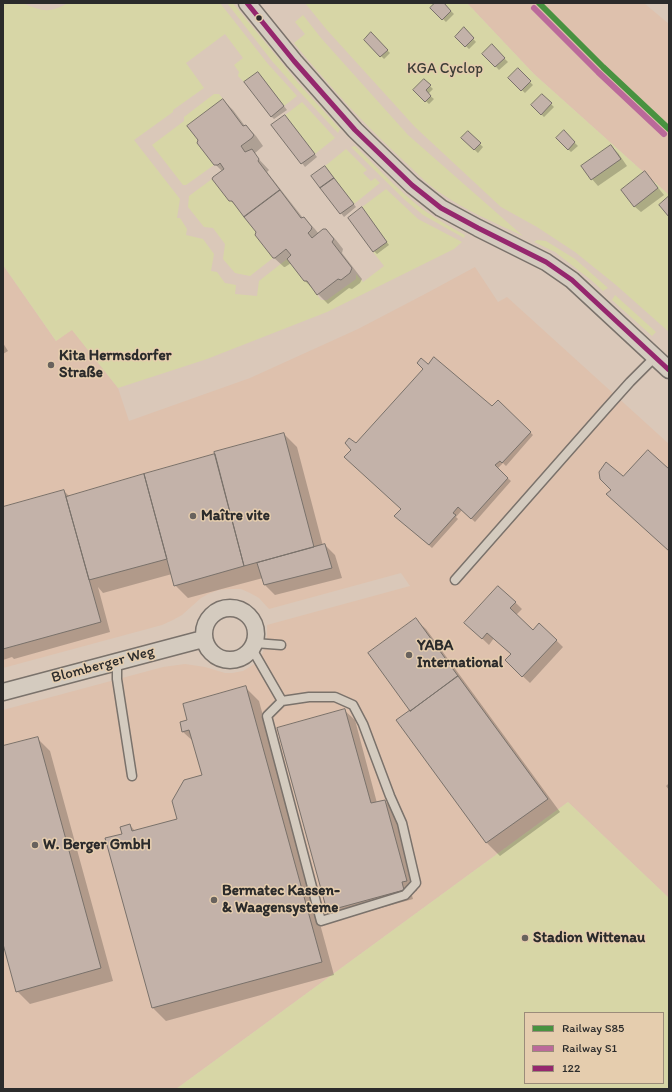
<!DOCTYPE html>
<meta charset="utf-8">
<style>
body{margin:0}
#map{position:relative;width:672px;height:1092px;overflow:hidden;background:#dac8b9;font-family:Itim,sans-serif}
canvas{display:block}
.frame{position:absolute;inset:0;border:4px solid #2b2b2b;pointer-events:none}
.legend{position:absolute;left:524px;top:1012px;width:140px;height:72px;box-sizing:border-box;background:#e5cdae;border:1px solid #9b8c7a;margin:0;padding:5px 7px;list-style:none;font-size:12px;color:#2b2b2b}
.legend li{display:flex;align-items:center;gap:8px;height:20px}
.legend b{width:20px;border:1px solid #9b8c7a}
</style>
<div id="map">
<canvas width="672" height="1092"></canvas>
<div class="frame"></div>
<ul class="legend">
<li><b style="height:5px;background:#489240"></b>Railway S85</li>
<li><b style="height:5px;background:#bb699a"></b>Railway S1</li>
<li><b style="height:5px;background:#95276e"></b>122</li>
</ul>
</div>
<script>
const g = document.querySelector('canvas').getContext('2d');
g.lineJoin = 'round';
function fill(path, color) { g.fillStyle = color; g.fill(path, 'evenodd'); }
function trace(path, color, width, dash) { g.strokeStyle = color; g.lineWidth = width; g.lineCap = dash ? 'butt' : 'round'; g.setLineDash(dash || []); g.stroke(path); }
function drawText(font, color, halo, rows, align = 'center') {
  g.font = font + ' Itim,sans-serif'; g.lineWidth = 3; g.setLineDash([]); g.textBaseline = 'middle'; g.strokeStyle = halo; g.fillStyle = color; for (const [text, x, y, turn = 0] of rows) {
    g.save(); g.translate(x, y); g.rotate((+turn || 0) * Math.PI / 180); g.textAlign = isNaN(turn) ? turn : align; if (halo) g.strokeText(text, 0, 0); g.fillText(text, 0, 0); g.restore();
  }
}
fill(new Path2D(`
 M467 3H644L669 24V195L534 74Z
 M3 265 56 341 72 329 118 388 129 421 250 378 358 329 425 294 475 267 498 302 507 297 669 444V898L568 802 176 1089H3V710L163 667 185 664 205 667 225 673H232L243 671 256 663 261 657 267 642V625L410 586 401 573 269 609 259 598 250 593 241 589H231L219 590 208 594 201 598 182 615 173 620 162 625 3 668Z`), '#dec1ad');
fill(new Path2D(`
 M3 3C9 3 17 2 22 3 43 11 48 14 68 3H220L268 64 297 96 284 106 258 72 244 82 238 76 239 72 234 65 243 58 225 34 186 63 204 88 173 110V112L134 140 180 199 177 218H180L187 229 186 235 203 239 214 254 211 271 217 272 225 283 236 285 235 294 257 296 259 281 287 259 304 281H307L321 300H327L356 279V274L363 282 384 266 373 252 387 242 362 207 386 189 418 219 462 242 454 249 327 312 207 359 118 388 72 330 56 341 3 265Z
 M227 3H233L300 85 340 129 338 133 296 88 272 61Z
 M305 3H467L534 74 669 195V332L616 285 575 252 537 227 501 207 415 127 327 30Z
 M303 15 321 38 408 135 523 236C495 223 465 210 439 192 427 184 416 172 405 162 365 125 328 85 294 43L305 34 295 22Z
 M214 94H219L223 99 187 126 198 140 197 143 214 165 186 185H183L152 145 184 121V117Z
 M302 102 335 138 315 154 285 115Z
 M355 146C378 168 400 192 425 211 438 220 452 228 465 235L464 238 423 215 405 200 351 147Z
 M346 149 367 170 363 173 371 181 375 178 380 183 354 204 325 166Z
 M212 179 229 201H232L256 232 255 235 273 258 250 276 235 273 223 259 225 244 213 228 204 227 188 207 189 196Z
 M537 240 546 241 575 259 608 288 603 291 591 280 555 252 534 242Z
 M615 295 656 332 652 336 612 300Z
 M568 802 669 898V1089H176ZM525 1013H663V1083H525Z`), '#d7d6a6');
fill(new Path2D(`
 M437 3H443L454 14 446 22 432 8Z
 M464 29 476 42 469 49 456 37Z
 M371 34 390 53 384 59 365 40Z
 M492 46 508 62 499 70 484 54Z
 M518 70 533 85 525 93 509 78Z
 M261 76 287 110 274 119 271 116Z
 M424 80 433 89 428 94 434 99 429 104 414 90Z
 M542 95 554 107 544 117 532 105Z
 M223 100 233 110 245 126H246L256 136 263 146 254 154 269 170 267 172 303 218 314 228 319 234 326 230 336 240 343 249 342 253 362 279 360 283 352 289 349 288 328 304 305 281 291 263 285 267H284L273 257 257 232 241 211 230 200 222 171 215 164Z
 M288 119 317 157 305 167 273 125Z
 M468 132 483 147 478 153 462 138Z
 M564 132 578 146 571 152 557 138Z
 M611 146 618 153 627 166 598 186 592 179Z
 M328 170 356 207 344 217 312 176Z
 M645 172 651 179 664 195 641 212 634 206Z
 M365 212 389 245 377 254 374 251Z
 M3 343 8 351 3 354Z
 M428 365 492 408 498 401 533 435 506 466 503 463 497 469 511 481 475 522 462 510 456 517 458 519 432 548 399 519 402 509 357 445Z
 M284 434 297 447 323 546 325 545 335 555 342 578 275 595 265 585 263 578 188 598 175 585 172 574 103 593 98 587 110 632 14 659 12 657 3 660V508L64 491 70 497Z
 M515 602 522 609 516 615 533 631 556 640 563 647 530 683 513 667 512 655 494 638 489 645 472 629Z
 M416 620 426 629 560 812 500 856 487 843 397 720 411 710Z
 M246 688 259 701 334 975 166 1021 153 1008 123 835 130 825 135 831 178 819 203 776 194 742 183 732 181 723 188 721Z
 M344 710 355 720 377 803 385 801 395 811 417 891 411 892 413 899 338 920 328 910Z
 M37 738 50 751 113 981 30 1004 17 991 3 940V747Z
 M669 783V790L666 786Z`), '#0003');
const building = new Path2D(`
 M435 3H444L451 11 442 20 430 8Z
 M464 27 474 38 465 47 455 37Z
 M371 32 388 50 380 57 364 40Z
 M492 44 505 58 495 67 482 54Z
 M518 68 531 81 521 91 508 78Z
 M258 72 284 106 271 117 244 82Z
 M424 79 431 85 426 90 431 96 425 102 413 90Z
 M542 94 552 103 541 115 531 105Z
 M223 99 243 126 246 125 254 135 252 138 241 146 245 152 252 149 259 159 258 161 280 190 244 217 232 201H229L212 179 213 177 224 169 220 163 218 165H214L197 143 198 140 187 126Z
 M285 115 315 154 301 164 271 125Z
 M564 130 575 142 568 150 556 138Z
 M468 131 481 143 474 150 461 138Z
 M611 145 621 159 591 180 581 166Z
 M325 166 334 178 320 188 311 176Z
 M645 171 658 188 634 207 621 190Z
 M334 178 354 204 340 214 320 188Z
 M280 190 301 218 304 217 312 227 311 230 308 233 312 238 323 229H326L334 239 332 242 352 268 350 273 341 280 338 279 317 295 307 281H304L287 259 291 255 286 249 275 258H273L255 235 256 232 244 217Z
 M669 196V217L659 205Z
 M362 207 387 242 373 252 348 218Z
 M434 357 492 406 498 400 531 432 502 463 500 461 495 465 508 478 471 519 458 507 453 513 456 515 429 545 394 516 401 509 344 457 351 450 345 443 349 438 356 443 423 369 417 363 421 358 428 364Z
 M284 433 314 547 244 566 214 452Z
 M648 450 669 469V551L606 494 611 490 600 479 599 472 606 462 623 476Z
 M215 454 244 566 174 586 144 474Z
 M144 474 167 559 89 580 66 497Z
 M64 490 101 622 3 649V507Z
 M325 544 332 568 264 585 257 563Z
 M498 586 516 602 510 608 533 630 539 623 557 640 522 677 505 660 511 654 487 633 482 639 464 623Z
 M416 618 458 676 410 711 368 653Z
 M458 676 548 799 486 843 396 720 410 710V711Z
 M246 686 322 962 152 1008 105 838 122 834 120 827 130 824 132 831 177 819 172 801 184 780 202 775 189 730 182 732 180 722 187 720 183 704Z
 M345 709 371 803 385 800 407 881 402 882 404 890 327 911 277 728Z
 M38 737 101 968 16 992 3 944V746Z`);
fill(building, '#c3b2a9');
trace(building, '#7a726b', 1);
const service = new Path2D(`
 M455 580 604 411 630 382 655 357
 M255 643 281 645
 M252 649 282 701 309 697H335L353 705 363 724 390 796 402 823 416 883 405 895 321 921 267 716 282 701
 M117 661V679L132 776`);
const minor = new Path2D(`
 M247 3 294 61 355 130 412 185 441 208 478 228 546 262 572 280 669 370
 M204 634a26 26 0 1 1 52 0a26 26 0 1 1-52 0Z
 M3 692 203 639`);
trace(service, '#7a726b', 11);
trace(minor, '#7a726b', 19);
trace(service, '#d4cbbf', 8);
trace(minor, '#d4cbbf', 16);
trace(new Path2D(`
 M247 3 294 61 355 130 412 185 441 208 478 228 546 262 572 280 669 370`), '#95276e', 5);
trace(new Path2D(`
 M539 3 603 67 669 129`), '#489240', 6);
trace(new Path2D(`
 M534 8 598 72 664 134`), '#bb699a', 6);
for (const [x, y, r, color] of [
 [259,18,3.5,"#2b2b2b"],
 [51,365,4,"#68625d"],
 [193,516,4,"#68625d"],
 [409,655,4,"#68625d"],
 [35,845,4,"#68625d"],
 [214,900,4,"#68625d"],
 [525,938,4,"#68625d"]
]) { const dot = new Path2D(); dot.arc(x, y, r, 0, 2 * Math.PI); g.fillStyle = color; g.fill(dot); trace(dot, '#e5cdae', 1.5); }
drawText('15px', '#3c3d36', '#e5cdae', [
 ["KGA Cyclop",445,69]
]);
drawText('bold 15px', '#2b2b2b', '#e5cdae', [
 ["Kita Hermsdorfer",59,356],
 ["Straße",59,373],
 ["Maître vite",201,516],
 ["YABA",417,646],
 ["International",417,663],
 ["W. Berger GmbH",43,845],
 ["Bermatec Kassen-",222,891],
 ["& Waagensysteme",222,908],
 ["Stadion Wittenau",533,938]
], 'left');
drawText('15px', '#2b2b2b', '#e5cdae', [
 ["Blomberger Weg",103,665,-15]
]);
</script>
